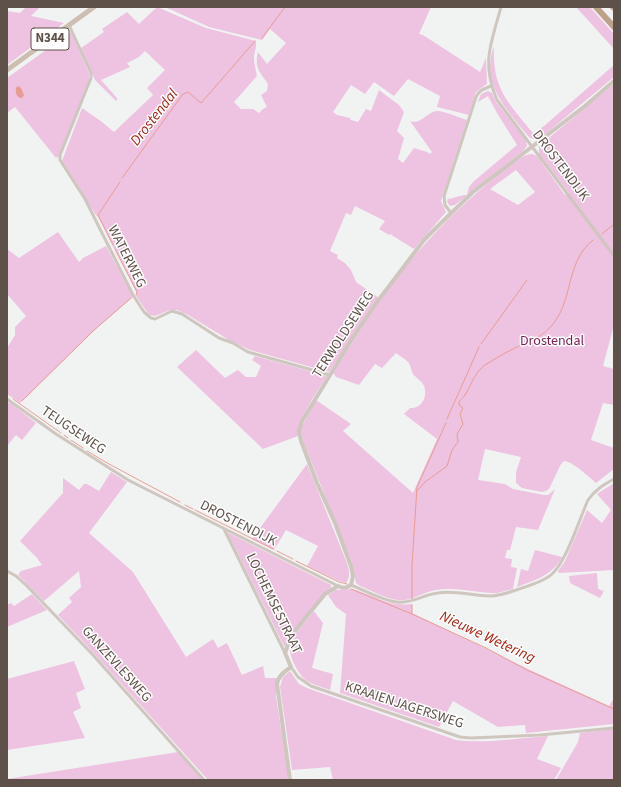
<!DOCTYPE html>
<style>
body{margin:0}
#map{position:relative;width:621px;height:787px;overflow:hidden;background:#f1f3f3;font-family:"Source Sans 3",sans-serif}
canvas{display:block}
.frame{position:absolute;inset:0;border:8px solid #5e5149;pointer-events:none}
</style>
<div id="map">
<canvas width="621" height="787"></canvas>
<div class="frame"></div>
</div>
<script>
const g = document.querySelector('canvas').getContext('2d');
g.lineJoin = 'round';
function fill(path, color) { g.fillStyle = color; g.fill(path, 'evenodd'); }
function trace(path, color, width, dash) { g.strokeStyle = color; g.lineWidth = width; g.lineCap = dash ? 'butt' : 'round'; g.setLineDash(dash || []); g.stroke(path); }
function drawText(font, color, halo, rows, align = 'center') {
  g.font = font + ' "Source Sans 3",sans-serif'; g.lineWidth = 3; g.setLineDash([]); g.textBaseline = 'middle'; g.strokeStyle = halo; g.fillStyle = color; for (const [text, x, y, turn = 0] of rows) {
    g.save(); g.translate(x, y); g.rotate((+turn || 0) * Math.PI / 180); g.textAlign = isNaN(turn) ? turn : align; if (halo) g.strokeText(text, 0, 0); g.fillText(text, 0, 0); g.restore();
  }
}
fill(new Path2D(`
 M26 7H40L31 16 64 23 7 65V11L20 13Z
 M157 7 206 28 256 41C257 47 254 52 254 58 254 64 256 70 257 76L234 102 241 109H253L259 113 263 109 267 107 261 95 267 91 268 84C260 72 254 68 258 52L267 64 286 43 270 29 262 40 209 27 165 7H431L419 34 423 35 480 72 486 58 487 84 476 92 469 115 437 107 440 96 408 79 394 96 374 82 365 94 351 85 333 112 337 115 350 118 351 120 358 122 366 109 371 111 379 90 399 105 404 112 397 131 404 138 398 159 403 163 414 148 427 152 430 154 432 152 410 121C421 125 426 113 436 111 443 110 460 118 467 120L441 201 446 212 414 249 390 234 389 235 379 229 385 221 355 206 351 215 346 213 330 251 338 255 337 258 345 263 351 270 356 282 379 298 329 372 250 350 229 340 188 315 177 310H170L155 316 150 315 147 312 136 296 137 293 98 217 95 214 62 161 82 108 102 122 114 132 153 95 147 88 165 70 145 51 139 57 127 63 130 67 101 80 117 98V100L116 101 95 80 81 48 104 32 102 29 127 12 139 24Z
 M576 7H590L614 34V49Z
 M71 32 89 73V81L60 155 56 158 15 107 7 113V78Z
 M494 46C492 89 508 102 533 133L544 126 614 65V77L549 131C542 137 536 143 528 136 506 109 480 83 494 46Z
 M614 84V325L603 366 614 369V405L603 403 591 440 614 448V469L596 483C589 477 572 461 564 461L561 464 549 489 546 491 542 492 522 488 516 483V472L521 457 485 449 478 480 505 484 513 489 544 495H548L555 489 538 530 516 527 510 550H507L505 558 512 559 511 567 517 568 513 589 497 593H491C472 592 454 587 436 590 423 592 411 602 397 600 385 598 372 591 360 586L356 583 352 563 303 441 301 430 302 426 316 400 351 424 343 431 413 493 437 439 404 414 410 408C422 409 428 396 424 386 422 381 416 378 413 374 411 371 411 365 408 362 405 359 400 356 396 353L382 368 375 364 359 385 336 377 333 373C359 332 384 291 416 254 441 225 469 198 499 174 507 168 522 154 532 154L537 156 565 195 569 193 539 154V146ZM516 170 535 192 518 205 490 189Z
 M488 91 492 93 496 102 526 140 527 146 523 151 472 191 455 205 450 206 447 202 448 198 449 199 464 195H467L469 187 473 182 517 145 497 113 488 96 478 102 481 94Z
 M58 232 79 262 83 258 106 246 133 297 98 327 20 403 7 394V348L15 335V327L26 316 7 294V249L19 258Z
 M196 350 225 378 238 370 246 377H256L261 366 252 360 255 356 327 376C318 391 297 419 298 436L263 449 177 367Z
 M9 402 36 423 22 440 16 435 7 446V405Z
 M307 464 347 563C349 570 351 577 346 583L339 581 307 566 318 546 286 530 274 550 252 539Z
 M111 472 127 482 89 533 133 572 186 657 213 639 218 648 227 643 242 675 263 666 265 678H278L276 684V697L289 780H208L89 648 58 615 72 602 69 598 81 587 79 571 44 601 18 575 21 571 42 565 37 558 20 541 63 493V478L79 490 84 484H87L99 491Z
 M614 483V570L559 573 558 571 565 561 587 510 602 523 611 510 597 494Z
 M227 532 331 585V588L323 594 286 646H284Z
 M535 550 562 557C552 576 535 580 517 587L521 569 528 571Z
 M597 573 598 589 604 591 600 598 570 583 569 576Z
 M352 589C375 595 387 607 412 604V613L485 648 528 669 609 706 614 698V724L526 733 525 725 498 727 453 701 439 727 340 693 346 614 336 607 328 595 335 590Z
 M32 594 47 610 7 627V605L11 603 14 606Z
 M314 611 323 623 312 668 333 674 330 690C323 687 314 685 307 681 298 675 286 652 291 641 295 633 308 619 314 611Z
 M74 661 85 689 76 693 81 708 73 712 85 738 7 750V679Z
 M290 671 299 684 307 688 456 740C486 744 518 738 548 736L537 759 561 768 554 780H333L330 767 292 770 280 687 283 677Z
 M614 729V780H556L578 742 580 733Z
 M178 752 203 780H7V779Z`), '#eec2e1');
fill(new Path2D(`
 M18 86 21 88 24 95 22 98C17 98 15 93 16 88Z`), '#e99c91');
trace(new Path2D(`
 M262 38 285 7
 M122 178 183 94 188 92 201 103 202 102 255 41
 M602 234 614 224
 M113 245 98 215 120 182
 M115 249 137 292 136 295
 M481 344 527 280
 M13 399 61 433
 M22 401 92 332 131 298
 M447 419 479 347
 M64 435 68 438
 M71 440 83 448
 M87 451 109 464 180 502
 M417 491 425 482 447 466 452 450 458 442 457 434 463 424 460 414 463 408 459 405V402C461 399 463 398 465 395 472 384 474 373 485 365 494 359 505 353 515 348 529 341 543 337 553 324 574 298 565 263 593 240
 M185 505 193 509
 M195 510 273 549
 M277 551 293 559
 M296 561 339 582 347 584
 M351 589 412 614 486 648 527 670 614 709
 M412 599V565L417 487 446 423
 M412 613V605`), '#e99c91', 1);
trace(new Path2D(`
 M501 7C491 44 481 63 497 100L614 256
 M69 25 91 73V78L60 155V160L85 199 133 295 144 312 151 318 155 319 172 311 182 314 219 338 233 343 248 352 330 375
 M451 213 445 205 444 196 476 97C479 90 484 89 491 86
 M7 399 56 434 128 480 338 586
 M224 529 285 653
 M7 571 16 576 27 586 93 655 204 780
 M351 585C364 590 384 601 397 602 412 604 424 594 438 593 456 590 472 596 490 596 503 596 515 590 528 586 536 583 546 580 552 574 567 560 579 520 588 500 595 490 603 485 614 479
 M291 667 298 677 311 686 460 737 471 738 540 735 614 728`), '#cfc6bf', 3);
trace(new Path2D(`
 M290 780 277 684C278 676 285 671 291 667L285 653 291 636 295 631 325 594 338 586C344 589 346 588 351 585L353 576 351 566 335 523 317 483 301 441 299 431 302 421 352 339 377 302 424 240 439 225 473 192 585 106 614 81`), '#cfc6bf', 4);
trace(new Path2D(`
 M7 70 94 7`), '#cebeb2', 5);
trace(new Path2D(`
 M596 7 614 27
 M613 7 614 8`), '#bda18b', 6);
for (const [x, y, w] of [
 [50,39,38]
]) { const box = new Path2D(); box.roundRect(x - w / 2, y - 11, w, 22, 3); g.fillStyle = '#fff'; g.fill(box); trace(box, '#5e5149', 1); }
drawText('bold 13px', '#5e5149', null, [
 ["N344",50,39]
]);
drawText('14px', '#5e5149', '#fff', [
 ["DROSTENDIJK",560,166,53],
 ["WATERWEG",126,257,63],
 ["TERWOLDSEWEG",344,335,-57],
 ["TEUGSEWEG",73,431,34],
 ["DROSTENDIJK",238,524,27],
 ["LOCHEMSESTRAAT",273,604,64],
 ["GANZEVLESWEG",116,665,48],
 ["KRAAIENJAGERSWEG",404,706,18]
]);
drawText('14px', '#7e1b55', '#fff', [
 ["Drostendal",552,342]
]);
drawText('italic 15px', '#a82512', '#fff', [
 ["Drostendal",155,118,-52],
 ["Nieuwe Wetering",487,638,25]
]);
</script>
